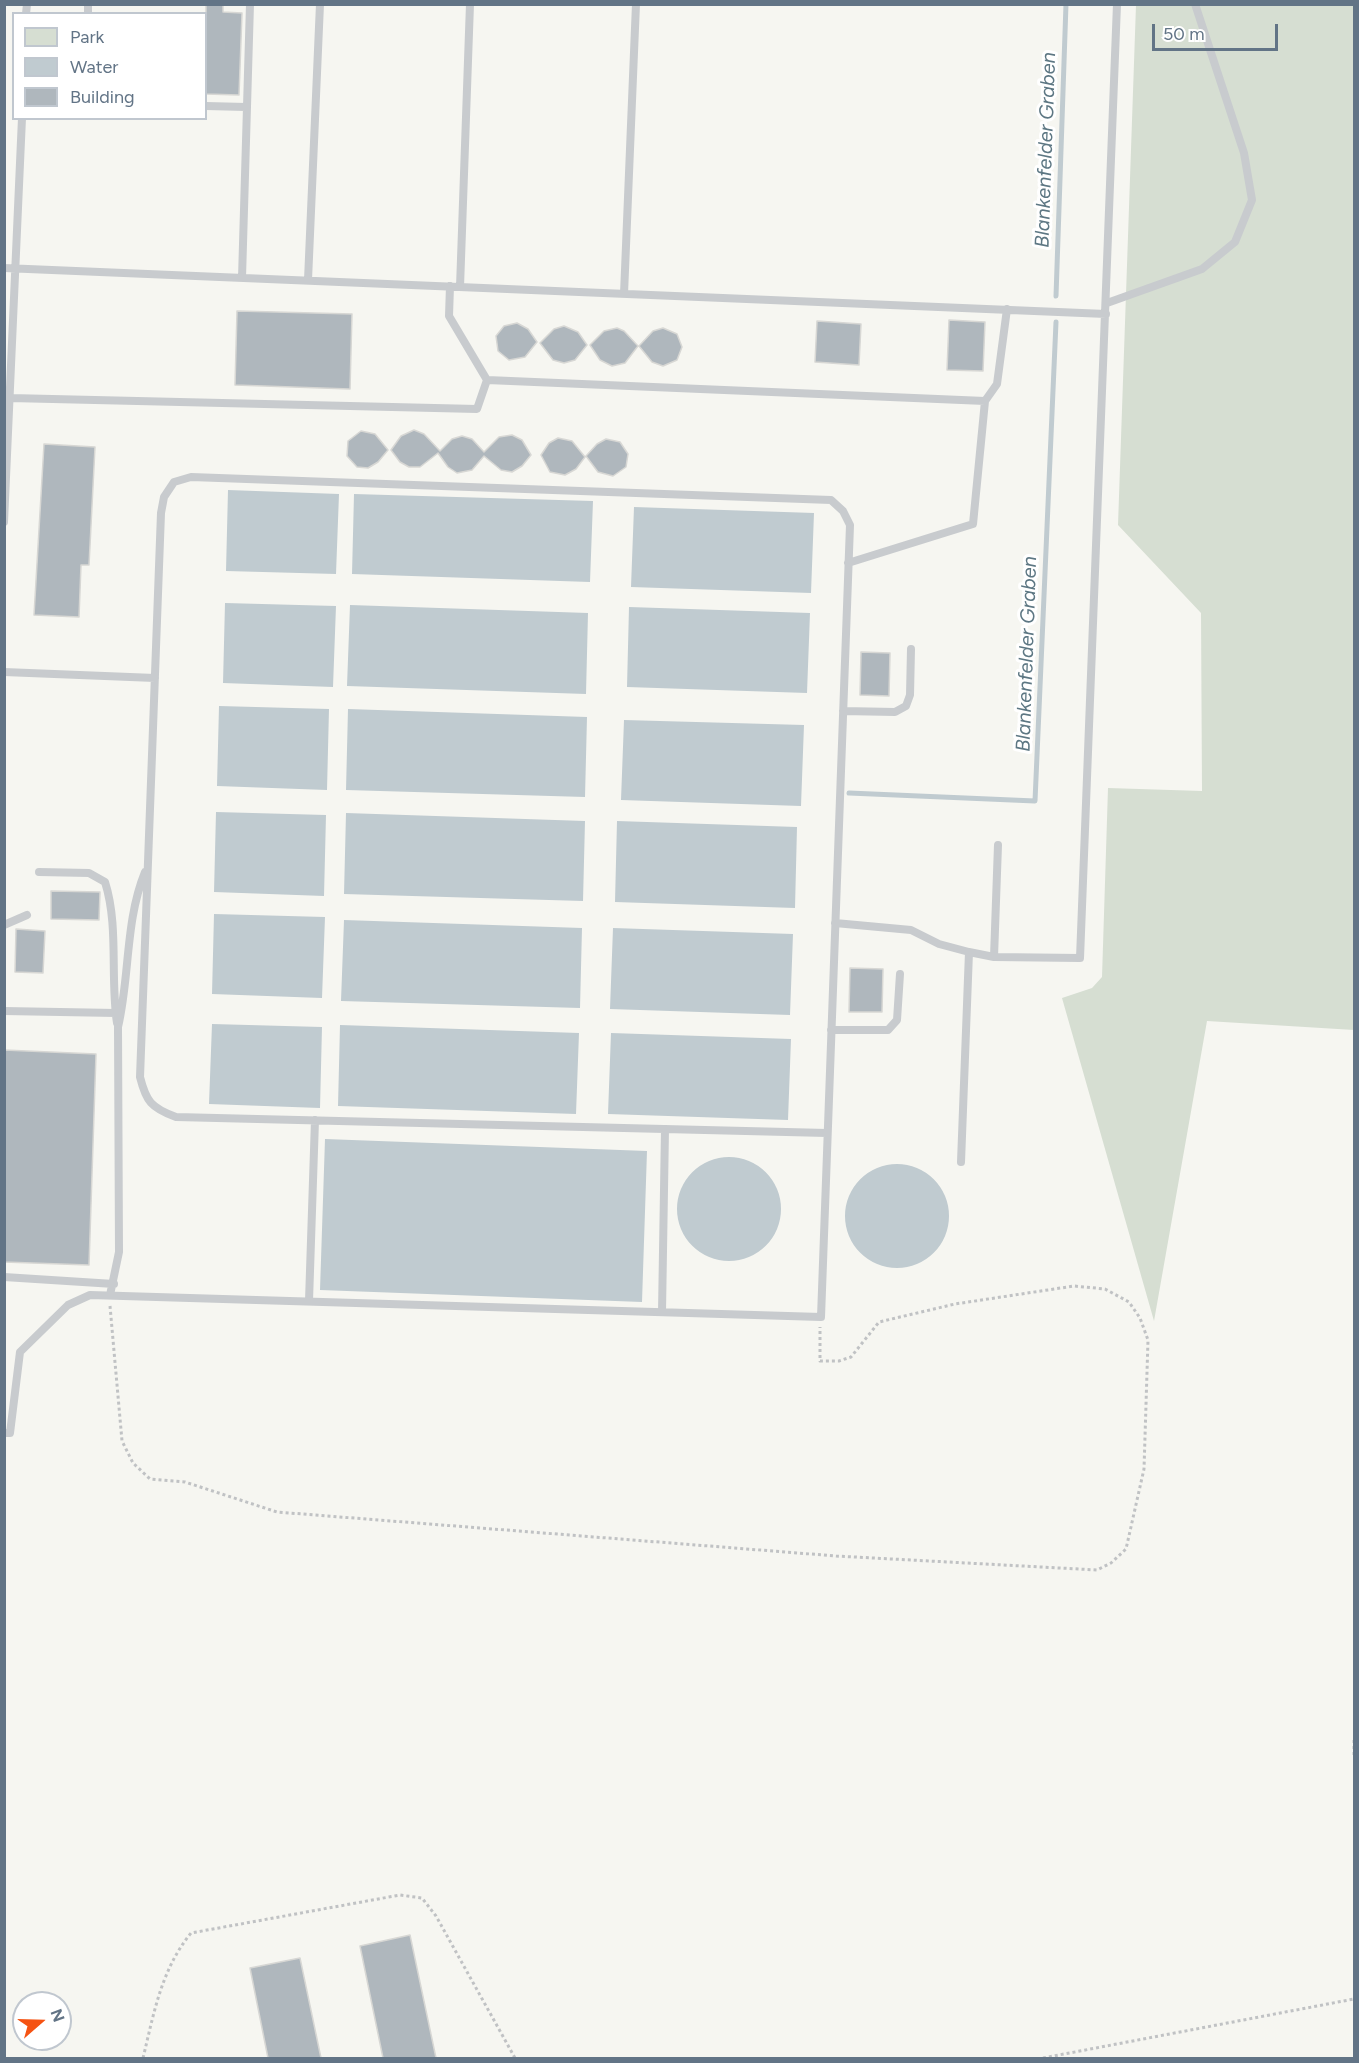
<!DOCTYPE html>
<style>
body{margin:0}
#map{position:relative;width:1359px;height:2063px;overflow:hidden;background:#f6f6f1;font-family:Figtree,sans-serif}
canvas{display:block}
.frame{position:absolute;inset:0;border:6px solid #627486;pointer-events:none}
.legend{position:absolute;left:12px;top:12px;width:195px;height:108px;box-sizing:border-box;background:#fff;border:2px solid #c0c7cf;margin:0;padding:8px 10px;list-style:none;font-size:18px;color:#627486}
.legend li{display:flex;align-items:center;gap:12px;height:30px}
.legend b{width:30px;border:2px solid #c0c7cf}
.north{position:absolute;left:12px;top:1991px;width:60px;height:60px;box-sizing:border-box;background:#fff;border:2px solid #c0c7cf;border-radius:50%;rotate:70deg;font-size:16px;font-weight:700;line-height:24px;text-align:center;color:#627486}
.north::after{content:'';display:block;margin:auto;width:21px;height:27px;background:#f55313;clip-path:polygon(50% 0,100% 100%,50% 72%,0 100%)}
.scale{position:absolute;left:1152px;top:24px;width:126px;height:27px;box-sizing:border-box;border:3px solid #627486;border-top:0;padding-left:8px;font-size:18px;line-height:21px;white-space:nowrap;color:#627486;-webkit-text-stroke:4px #fff;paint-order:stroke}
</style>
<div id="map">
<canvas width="1359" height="2063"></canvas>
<div class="frame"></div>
<ul class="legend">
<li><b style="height:16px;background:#d6ded2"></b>Park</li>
<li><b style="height:16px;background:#c0cbd0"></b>Water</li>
<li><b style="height:16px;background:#afb7bd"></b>Building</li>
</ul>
<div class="north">N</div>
<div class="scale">50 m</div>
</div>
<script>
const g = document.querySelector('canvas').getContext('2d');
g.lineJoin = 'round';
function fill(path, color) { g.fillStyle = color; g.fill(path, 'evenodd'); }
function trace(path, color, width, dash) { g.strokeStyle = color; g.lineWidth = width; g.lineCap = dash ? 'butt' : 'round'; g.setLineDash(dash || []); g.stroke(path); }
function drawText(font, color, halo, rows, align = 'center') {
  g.font = font + ' Figtree,sans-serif'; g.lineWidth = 6; g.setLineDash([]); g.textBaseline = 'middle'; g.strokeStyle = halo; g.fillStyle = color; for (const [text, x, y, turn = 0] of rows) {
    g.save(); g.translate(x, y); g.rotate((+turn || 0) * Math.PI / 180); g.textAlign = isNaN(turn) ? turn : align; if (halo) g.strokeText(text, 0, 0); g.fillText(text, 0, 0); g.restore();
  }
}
fill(new Path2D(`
 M1136 5H1354V1030L1207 1021 1154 1321 1062 998 1092 988 1102 977 1108 788 1202 791 1201 613 1118 525Z`), '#d6ded2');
fill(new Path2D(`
 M228 490 339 494 336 574 226 571Z
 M354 494 593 501 590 582 352 574Z
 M634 507 814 513 811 593 631 587Z
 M225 603 336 606 333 687 223 683Z
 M350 605 588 613 586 694 347 686Z
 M629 607 810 613 807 693 627 687Z
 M219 706 329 709 327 790 217 786Z
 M348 709 587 717 585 797 346 790Z
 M624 720 804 725 801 806 621 800Z
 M216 812 326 815 324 896 214 892Z
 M346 813 585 821 583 901 344 894Z
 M617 821 797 827 795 908 615 902Z
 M214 914 325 917 322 998 212 994Z
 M344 920 582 928 580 1008 341 1001Z
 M613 928 793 934 790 1015 610 1009Z
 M212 1024 322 1027 320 1108 209 1104Z
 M340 1025 579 1033 576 1114 338 1106Z
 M611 1033 791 1039 788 1120 608 1114Z
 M325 1139 647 1151 642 1302 320 1290Z
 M677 1209a52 52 0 1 1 104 0a52 52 0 1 1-104 0Z
 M845 1216a52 52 0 1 1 104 0a52 52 0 1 1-104 0Z`), '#c0cbd0');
trace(new Path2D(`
 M1056 296 1066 4
 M849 793 1035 801 1056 322`), '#c0cbd0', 5);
const building = new Path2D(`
 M206 4H223V12L242 13 239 95 206 94Z
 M237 311 352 314 350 389 235 385Z
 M949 320 985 322 983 371 947 370Z
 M817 321 861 324 859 365 815 362Z
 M517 323 528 329 537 342 525 357 509 360 498 351 496 336 504 326Z
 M564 326 578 332 587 345 575 360 564 363 553 360 540 343 554 329Z
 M617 328 624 331 638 346 625 363 612 366 600 360 590 345 604 331Z
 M663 328 677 334 682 347 677 360 663 366 652 362 639 346 653 331Z
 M414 430 424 434 440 451 452 439 462 436 472 439 484 452 499 437 512 435 522 440 531 455 522 466 512 472 501 470 484 456 472 470 457 473 448 467 438 453 420 467H409L400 462 391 450 401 436Z
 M361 431 375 434 388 450 378 462 368 468 357 467 347 456 348 441Z
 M558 438 572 441 585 457 576 469 565 475 550 472 541 455 549 443Z
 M606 439 620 442 628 454 626 467 613 476 598 472 586 456 597 444Z
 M44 444 95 447 89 565H81L79 617 34 615Z
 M861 652 890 653 889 696 860 695Z
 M51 891 100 892 99 920 51 919Z
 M16 929 45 931 43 973 15 972Z
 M850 968 883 969 882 1012H849Z
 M4 1050 96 1054 89 1265 4 1262Z
 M410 1935 436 2058H383L360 1946Z
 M300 1958 321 2058H268L250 1968Z`);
fill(building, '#afb7bd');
trace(building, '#d7d7d4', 1.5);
trace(new Path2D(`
 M110 1306 122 1441 133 1463 150 1479 185 1482 277 1512 836 1556 1097 1570 1111 1563 1126 1549 1144 1469 1148 1340 1140 1318 1129 1302 1105 1289 1074 1286 955 1304 879 1322 851 1357 839 1361H820V1327
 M1354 1740V1755
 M143 2058C154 2013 161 1970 191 1933L400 1895 422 1898 436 1916 515 2058
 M1043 2058 1354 1999`), '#c0c2c4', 3, [3, 3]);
trace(new Path2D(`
 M26 14 27 4
 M88 14V4
 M206 106 246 107
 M4 268 1106 314
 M242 278 250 4
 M308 280 320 4
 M460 287 470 4
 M624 294 636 4
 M1107 303 1202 269 1235 242 1252 200 1244 153 1195 4
 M487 380 985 401
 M10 398 477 409 487 380 449 316 450 286
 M4 522 22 118
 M848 563 973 524 985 401 997 384 1007 309
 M4 672 155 678
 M843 711 895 712 906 706 910 695 911 649
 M39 872 89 873 105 882C119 926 110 977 117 1023
 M835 923 911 930 939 944 969 952
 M4 925 27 915
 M994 957 998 845
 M4 1011 116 1013
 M831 1030H888L897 1020 900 974
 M961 1162 969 952 994 957 1080 958 1117 4
 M4 1277 114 1284
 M110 1295 119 1252 118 1027C130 976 125 921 145 872
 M309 1301 315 1120
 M662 1312 665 1129
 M4 1433H10L20 1352 68 1305 90 1295 821 1317 850 525 843 511 831 500 191 477 174 482 164 497 161 513 140 1077C146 1101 151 1108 176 1117L827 1133`), '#c8cbce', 8);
drawText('italic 20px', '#5d7783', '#fff', [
 ["Blankenfelder Graben",1046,150,-88],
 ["Blankenfelder Graben",1027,654,-88]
]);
</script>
